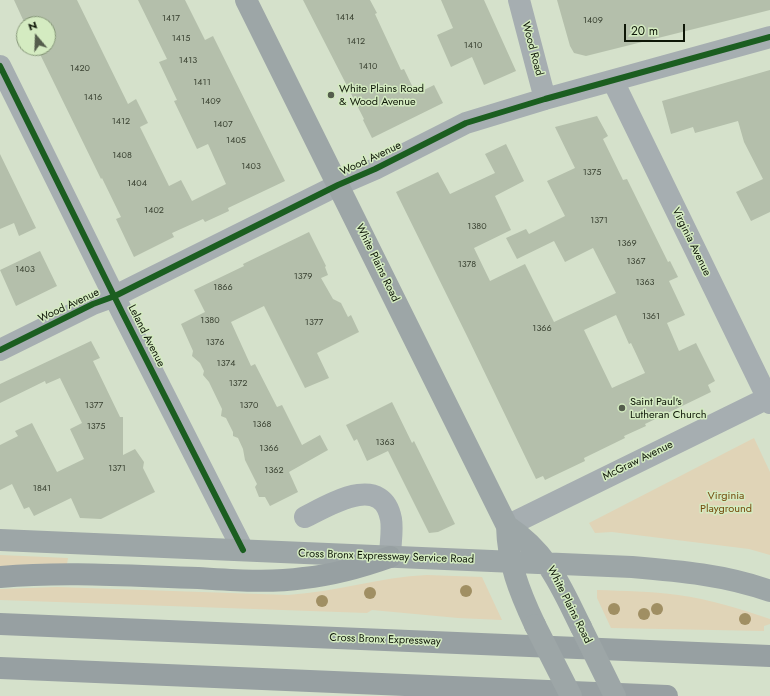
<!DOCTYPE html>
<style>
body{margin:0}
#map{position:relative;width:770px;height:696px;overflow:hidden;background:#d5e1cb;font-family:Jost,sans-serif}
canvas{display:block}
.north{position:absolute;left:16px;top:16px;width:40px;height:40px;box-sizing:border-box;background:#d4ebc1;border:1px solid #859677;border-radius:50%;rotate:341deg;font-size:11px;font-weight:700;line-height:16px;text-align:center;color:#0e1607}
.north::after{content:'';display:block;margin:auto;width:14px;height:18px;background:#545d4c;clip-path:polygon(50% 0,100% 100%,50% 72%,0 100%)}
.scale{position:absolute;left:624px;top:24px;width:61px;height:18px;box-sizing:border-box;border:2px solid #0e1607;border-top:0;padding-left:5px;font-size:12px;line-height:14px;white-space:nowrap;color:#0e1607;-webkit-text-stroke:3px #d4ebc1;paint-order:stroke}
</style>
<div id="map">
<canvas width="770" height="696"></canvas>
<div class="north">N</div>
<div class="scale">20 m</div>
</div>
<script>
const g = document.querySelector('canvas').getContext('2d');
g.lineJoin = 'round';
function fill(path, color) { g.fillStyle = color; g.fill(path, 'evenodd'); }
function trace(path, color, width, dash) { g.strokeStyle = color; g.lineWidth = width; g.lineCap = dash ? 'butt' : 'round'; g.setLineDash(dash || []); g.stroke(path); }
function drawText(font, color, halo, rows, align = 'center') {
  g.font = font + ' Jost,sans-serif'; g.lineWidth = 3; g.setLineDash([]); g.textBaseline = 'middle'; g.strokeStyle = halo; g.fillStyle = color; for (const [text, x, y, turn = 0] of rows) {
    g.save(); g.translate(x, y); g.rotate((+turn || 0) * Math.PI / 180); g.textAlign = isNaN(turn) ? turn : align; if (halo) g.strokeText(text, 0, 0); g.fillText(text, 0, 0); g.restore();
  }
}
fill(new Path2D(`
 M754 438 770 472V555L749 549 612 532 595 533 589 523Z
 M0 555 68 558 67 564 0 567Z
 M427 575 482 577 502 620 458 618 372 610 367 613 0 600V589L57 587 288 595C335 592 380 577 427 575Z
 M597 590C624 591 651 591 678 595 709 599 740 609 770 619V624L764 626V631L611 628 597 598Z`), '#e0d4b7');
fill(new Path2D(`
 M14 0H77L128 104 136 99 148 123 140 127 169 186 181 180 192 201 226 184 208 144 197 149 174 101 177 100 159 62 167 59 138 0H185L205 40 213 36 285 181 228 208 229 211 205 222 203 219 172 233 174 237 134 257 116 219 121 217 102 178 101 179 37 48H48V24H25Z
 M303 0H370L377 13 375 14 401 70 404 69 416 94 434 85 443 103 372 138 363 120 364 119Z
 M441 0H484L516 71 484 85 472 57 451 67 437 35 453 28Z
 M557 0H770V10L586 56 574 53 570 46Z
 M770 70V212L751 221 736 192 763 179 744 142 738 121 695 133 693 127 671 134 662 101Z
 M597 116 608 136 603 139 623 180 627 179 668 262 670 261 678 277 669 281 685 315 667 323 679 351 696 343 715 381 708 385 711 392 645 424 646 426 624 436 625 438 584 458 585 461 545 480 543 476 536 479 468 338 396 192 438 172 450 194 495 173 485 154 506 144 524 181 495 196 511 230 474 248 490 281 525 264 554 322 616 293 593 248 565 262 554 241 517 259 506 238 526 229 529 234 565 216 547 181 575 168 555 127ZM616 315 629 344 631 343 645 373 612 388 584 330Z
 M0 154 36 228 19 236 14 223 0 229Z
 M309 232 326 266 325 267 328 275 321 278 333 299 341 303 348 317 351 315 359 332 317 353 329 378 305 388 264 306 231 322 251 366 255 364 277 407 282 405 302 445 320 435 328 450 289 472 298 492 270 506 265 497H259L255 487 257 484 245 460 243 449 238 438 233 436V432L226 418 221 416 222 409 209 382 203 375 204 371 200 363 192 356 193 351 181 324 205 312 194 290 244 266 243 264Z
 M40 251 57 286 16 306 0 270Z
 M91 341 100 358 93 361 120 417H123V455L135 449 144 462 143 468 155 492 101 519 80 518 71 498 34 516 29 507 24 509 12 484 0 490V445L18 436 15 431 32 423 57 472 84 459 70 429 82 423 60 378 46 384 45 381 0 403V384Z
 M392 402 412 443 414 441 455 524 438 532 429 533 388 451 367 461 357 439 354 441 346 425Z`), '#b4bfab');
trace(new Path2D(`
 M519 0 545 99
 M0 66 123 314 243 550
 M613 81 770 403
 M0 350 93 304 115 296 137 285 338 185 375 169 466 123 545 99 770 37
 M305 517C329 505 382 472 391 519 393 531 390 545 390 557
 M507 526 770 397`), '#a6aeb1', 22);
trace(new Path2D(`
 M246 0 507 526C508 563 519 591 535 625
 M507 526C548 553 560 585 581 627
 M0 540 632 567C679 571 726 575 770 591`), '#9da6a7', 22);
trace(new Path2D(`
 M0 577C66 571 132 576 198 578 233 580 269 583 304 578 334 575 362 567 390 557
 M0 624 770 656
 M0 668 667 696`), '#97a0a2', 22);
trace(new Path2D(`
 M535 625 571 696
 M581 627 615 696`), '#9da6a7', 22);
trace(new Path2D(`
 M0 66 123 314 243 550
 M0 350 93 304 115 296 137 285 338 185 375 169 466 123 545 99 770 37`), '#1b5e20', 6);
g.fillStyle = '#a08f63';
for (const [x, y] of [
 [466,591],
 [370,593],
 [322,601],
 [614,609],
 [657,609],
 [644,614],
 [745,619]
]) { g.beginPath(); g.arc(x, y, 6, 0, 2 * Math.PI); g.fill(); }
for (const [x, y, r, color] of [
 [331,95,4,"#545d4c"],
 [622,408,4,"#545d4c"]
]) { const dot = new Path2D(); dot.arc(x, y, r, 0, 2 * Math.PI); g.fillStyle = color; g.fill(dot); trace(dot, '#d4ebc1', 1.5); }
drawText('9px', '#384030', null, [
 ["1414",345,18],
 ["1417",171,19],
 ["1409",593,21],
 ["1415",181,39],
 ["1412",356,42],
 ["1410",473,46],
 ["1413",188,61],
 ["1410",368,67],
 ["1420",80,69],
 ["1411",202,83],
 ["1416",93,98],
 ["1409",211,102],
 ["1412",121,122],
 ["1407",223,125],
 ["1405",236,141],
 ["1408",122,156],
 ["1403",251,167],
 ["1375",592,173],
 ["1404",137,184],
 ["1402",154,211],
 ["1371",599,221],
 ["1380",477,227],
 ["1369",627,244],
 ["1367",636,262],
 ["1378",467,265],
 ["1403",25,270],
 ["1379",303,277],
 ["1363",645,283],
 ["1866",223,288],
 ["1361",651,317],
 ["1380",210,321],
 ["1377",314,323],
 ["1366",542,329],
 ["1376",215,343],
 ["1374",226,364],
 ["1372",238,384],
 ["1377",94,406],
 ["1370",249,406],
 ["1368",262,425],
 ["1375",96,427],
 ["1363",385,443],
 ["1366",269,449],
 ["1371",117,469],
 ["1362",274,471],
 ["1841",42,489]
]);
drawText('11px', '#0e1607', '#d4ebc1', [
 ["Wood Road",532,49,75],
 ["Wood Avenue",371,159,-25],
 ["Virginia Avenue",691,242,64],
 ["White Plains Road",377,263,64],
 ["Wood Avenue",69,306,-25],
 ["Leland Avenue",146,336,63],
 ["McGraw Avenue",638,461,-26],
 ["Cross Bronx Expressway Service Road",386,557,2],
 ["White Plains Road",569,605,63],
 ["Cross Bronx Expressway",385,640,2]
]);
drawText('11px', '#0e1607', '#d4ebc1', [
 ["White Plains Road",339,89],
 ["& Wood Avenue",339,102],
 ["Saint Paul's",630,402],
 ["Lutheran Church",630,415]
], 'left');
drawText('11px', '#754c0e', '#d4ebc1', [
 ["Virginia",726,496],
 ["Playground",726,509]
]);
</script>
